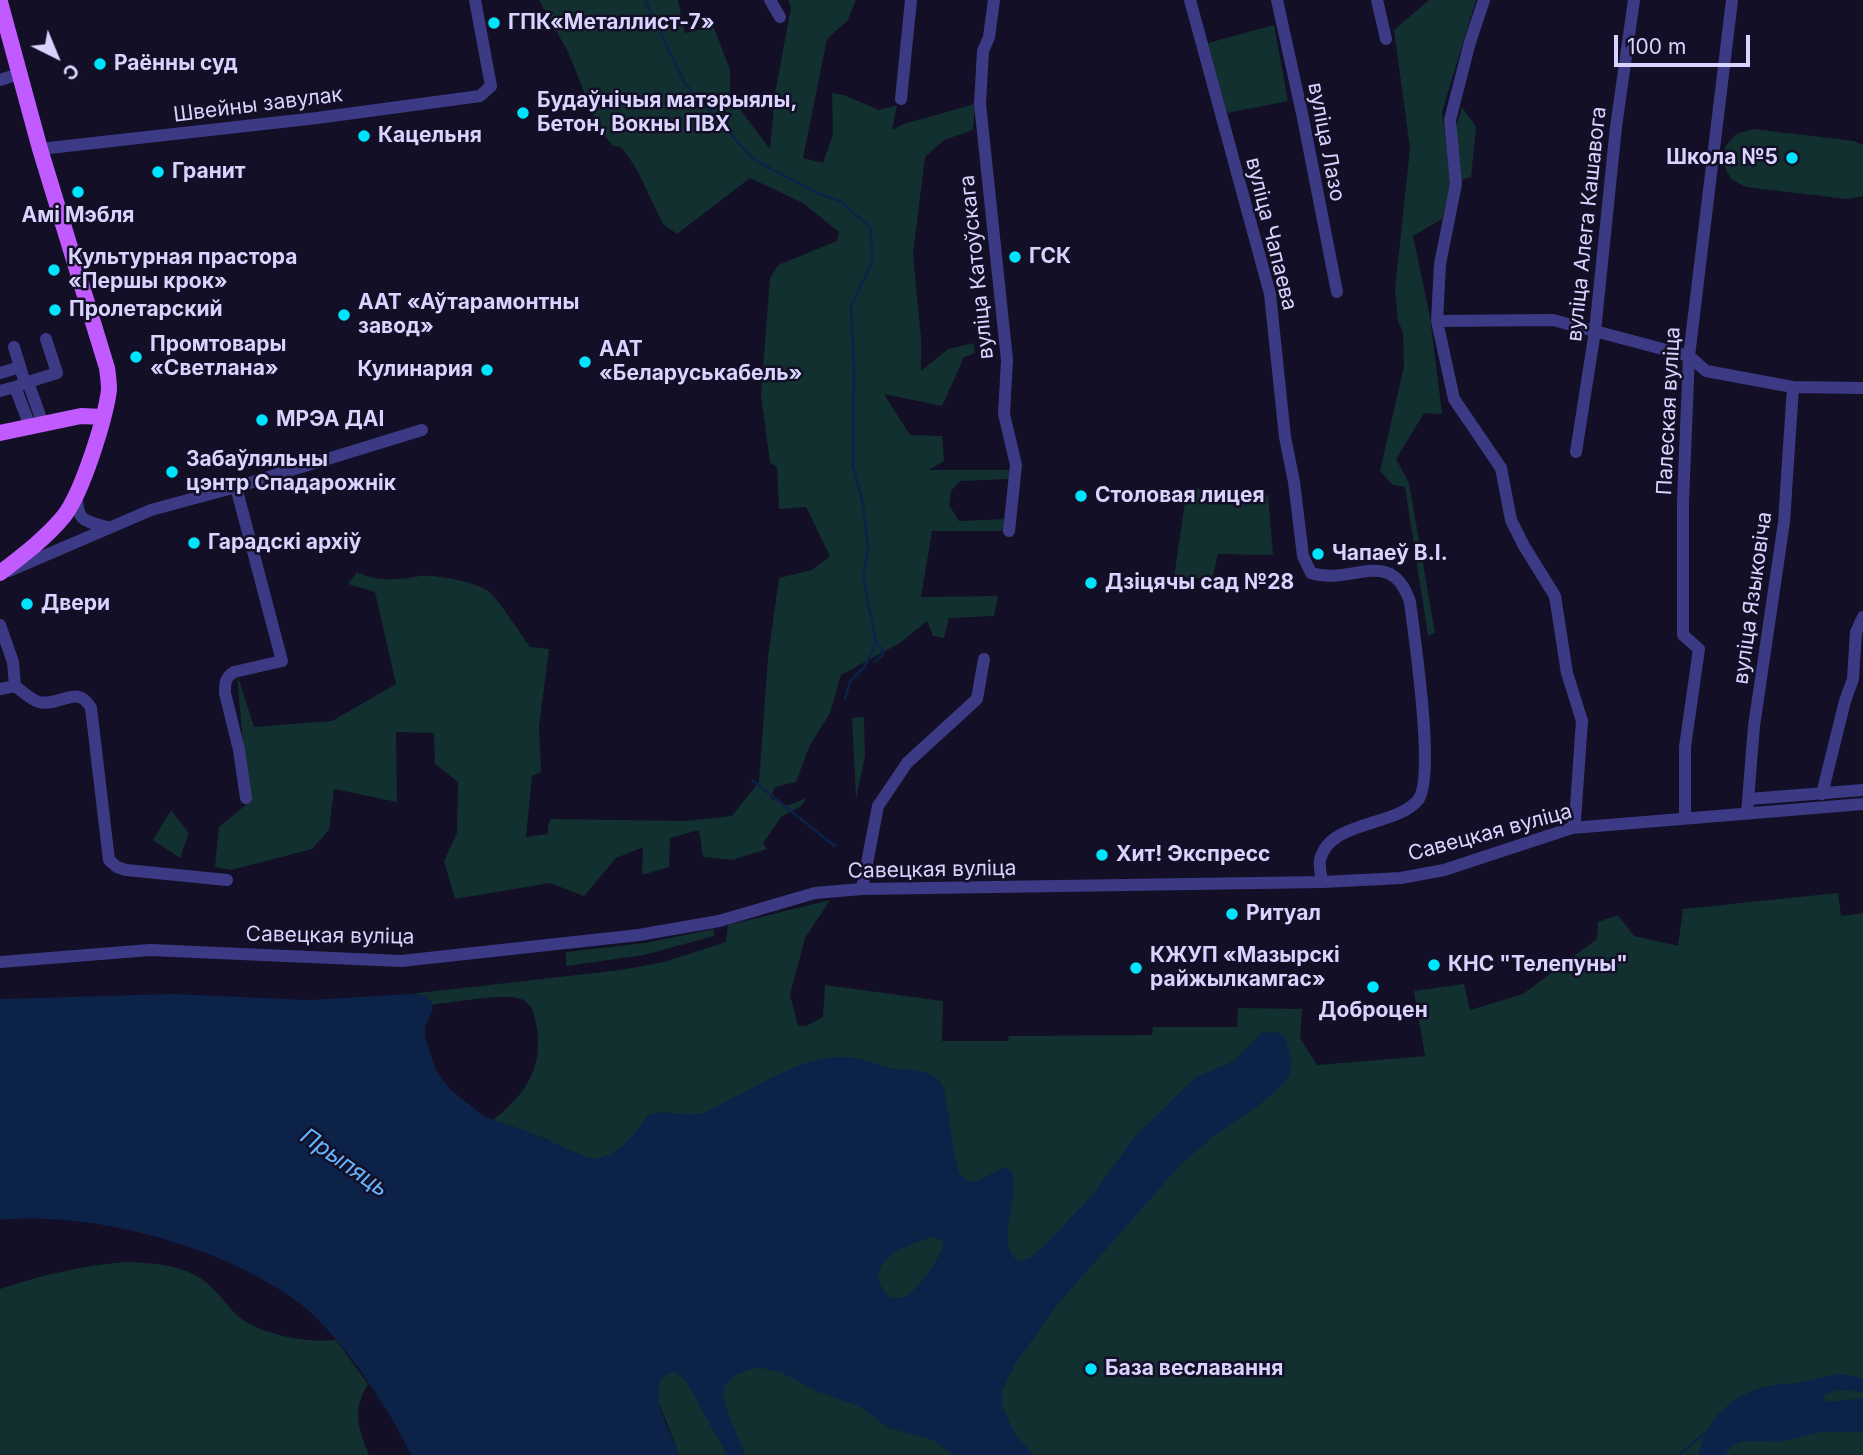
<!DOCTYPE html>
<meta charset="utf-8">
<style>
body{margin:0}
#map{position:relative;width:1863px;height:1455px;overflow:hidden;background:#130f26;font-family:Inter,sans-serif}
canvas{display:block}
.north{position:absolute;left:21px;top:21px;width:70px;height:70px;-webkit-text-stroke:5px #130f26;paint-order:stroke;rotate:137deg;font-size:19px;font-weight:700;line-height:28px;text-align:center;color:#d9d4ff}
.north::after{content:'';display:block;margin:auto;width:24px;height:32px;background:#d9d4ff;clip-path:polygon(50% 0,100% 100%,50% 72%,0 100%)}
.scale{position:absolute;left:1614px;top:35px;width:136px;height:32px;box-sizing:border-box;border:4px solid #d9d4ff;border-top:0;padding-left:9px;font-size:21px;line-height:24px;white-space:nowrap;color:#d9d4ff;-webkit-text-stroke:5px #130f26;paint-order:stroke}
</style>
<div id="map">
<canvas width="1863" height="1455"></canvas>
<div class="north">С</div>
<div class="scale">100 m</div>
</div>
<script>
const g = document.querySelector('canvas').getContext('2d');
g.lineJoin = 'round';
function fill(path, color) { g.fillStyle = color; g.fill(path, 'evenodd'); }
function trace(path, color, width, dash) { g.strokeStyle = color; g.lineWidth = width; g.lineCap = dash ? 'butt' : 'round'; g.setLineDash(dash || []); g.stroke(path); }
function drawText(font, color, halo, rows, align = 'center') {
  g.font = font + ' Inter,sans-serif'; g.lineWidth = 5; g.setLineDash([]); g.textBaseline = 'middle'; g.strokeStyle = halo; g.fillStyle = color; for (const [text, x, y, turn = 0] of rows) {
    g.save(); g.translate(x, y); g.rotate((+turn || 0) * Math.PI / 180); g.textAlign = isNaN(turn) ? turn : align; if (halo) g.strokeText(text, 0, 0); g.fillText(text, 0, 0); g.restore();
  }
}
fill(new Path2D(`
 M539 0H678L685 33 713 26 730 69V96L770 149 775 94 791 7 788 0H856L848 20 827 39 803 158 823 163 833 134 832 93 844 95 879 110 897 105 892 130 904 124 975 104 973 130 944 140 925 157 913 254 921 338V371L948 349 974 343 975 353 964 357 942 406 884 394 910 435 942 436 944 461 928 470H1009V479L960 481 951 491 949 505 959 521 1007 519 1006 531H932L921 597 998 596 994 616 949 618 944 638 933 636 927 621 900 643 841 675 830 713 809 747 796 782 775 787 770 798 786 806 807 798 800 807 782 816 763 843 767 849 732 860 703 857 699 830 670 838 669 867 642 875 643 847 616 858 584 896 550 883 455 899 444 861 457 833 458 782 435 764 434 733 396 732 397 802 334 789 329 830 312 849 231 870 215 867 219 827 248 803 237 674 254 727 332 721 396 684 375 592 348 584 357 572C376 582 400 580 420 576 434 574 476 582 488 591 498 599 521 634 530 647L549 649 539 727 541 772 532 776 526 837 548 834V824L551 819 685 821 732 816 759 782 768 657 779 578 812 570 830 556 806 507 779 509 777 467 770 463 761 394 770 278 778 265 837 241 839 232 803 203 750 178 677 234 663 224 636 168 622 148 612 145 598 127 568 52Z
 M1429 0H1476L1442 112 1451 184 1442 219 1413 236 1430 317 1442 414 1424 413 1396 459 1409 483 1435 633 1428 636 1405 487 1393 485 1380 471 1404 366 1403 332 1398 321 1395 289 1410 148 1394 30Z
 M1274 25 1288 101 1227 113 1208 43Z
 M1462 107 1476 127 1471 177 1461 180 1456 128Z
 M1753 129 1854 141 1863 145V196L1847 199 1746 187 1731 179 1723 164 1725 147 1736 134Z
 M1187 488 1268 495 1273 555 1218 554 1212 579 1174 577Z
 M864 717 865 756 856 799 852 718Z
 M171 810 189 833 180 858 153 840Z
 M1838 893 1841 916 1863 913V1455H679L658 1400 657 1389 551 1141 493 1120C527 1093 544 1067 536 1023 534 1014 532 1004 523 1000 510 992 450 1003 432 1005L426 996 410 994 621 970 664 962 726 942 728 925 830 900 805 938 790 995 798 1025 806 1026 823 1017 825 985 943 1001 942 1041H1009L1008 1036 1152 1035 1153 1027H1237L1238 1008 1302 1009 1300 1038 1317 1065 1425 1056 1414 991 1464 984 1470 1010 1523 994 1597 939 1598 922 1618 915 1634 936 1678 946 1683 909Z
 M714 929V936L644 955 566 966V952L645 943Z
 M127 1262C151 1263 174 1264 195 1275 214 1285 223 1302 238 1316 261 1335 307 1343 336 1340L368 1384C352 1410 358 1428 369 1455H0V1289C42 1275 83 1265 127 1262Z`), '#12302f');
fill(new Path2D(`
 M173 994 309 1000 410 994 426 996 431 1002 433 1008 425 1027V1037L436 1070 450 1089 485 1117 524 1130 586 1157 595 1159 611 1154 622 1146 634 1134 648 1115C666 1108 687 1119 706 1112 716 1108 725 1101 735 1097 768 1080 807 1055 845 1057 864 1057 879 1067 897 1069 916 1071 934 1068 944 1088L956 1163 960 1174 967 1181 975 1182 1005 1167 1012 1172C1020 1196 994 1247 1019 1261L1030 1258 1048 1242 1095 1192 1134 1137 1196 1077 1234 1061 1261 1033 1277 1032 1285 1037 1292 1061 1289 1076 1283 1084 1267 1099 1213 1137 1181 1164 1058 1304 1015 1364 1002 1391V1406L1014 1432 1033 1455H954L933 1440 889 1428 859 1406 816 1391 781 1372 756 1367 735 1375 724 1387 723 1395 727 1411 745 1455H727L686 1381 675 1372C638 1377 672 1435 679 1455H411C391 1410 337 1331 298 1302 222 1246 93 1211 0 1220V999ZM933 1237 943 1241C944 1254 918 1290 906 1296 900 1298 896 1298 890 1297 856 1265 907 1243 933 1237Z
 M1840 1374 1863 1378V1392L1839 1390 1825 1394 1823 1399 1829 1402 1863 1398V1432H1820L1781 1442 1744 1441 1733 1445 1725 1455H1699C1702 1422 1733 1395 1764 1387 1777 1384 1789 1384 1802 1382 1815 1380 1827 1375 1840 1374Z`), '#0c2248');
trace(new Path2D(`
 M645 0 684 82 753 159 817 193 840 201 870 227 873 260 851 306 854 369 853 467 863 504 868 549 863 576 876 642 865 666 850 681 845 699
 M874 662 883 655 881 648 876 642
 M753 781 835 846
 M1679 1455 1702 1435 1707 1434`), '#0c2248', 2.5);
trace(new Path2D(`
 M770 0 780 17
 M994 0 989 37 983 51 980 104 1007 360 1004 414 1016 465 1009 531
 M1190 0 1270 294 1285 437 1294 482 1303 556 1311 573C1352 586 1391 545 1410 602 1414 635 1436 777 1418 800 1396 827 1329 820 1320 860 1319 866 1321 876 1322 882
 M1277 0 1303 118 1337 292
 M1377 0 1386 39
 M1484 0 1470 42 1450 120 1456 184 1440 264 1437 321 1454 399 1501 468 1511 520 1524 546 1555 596 1567 673 1582 721 1575 820 1572 828
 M0 80 19 74
 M901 99 911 0
 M40 149 317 118 480 96 491 86 475 0
 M1437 321 1553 320 1689 356 1706 371 1793 387 1863 388
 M14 347 25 383
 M0 373 20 367
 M28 382 15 387 30 426
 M0 391 15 387
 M43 424 28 382 57 373 46 339
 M1576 452 1595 331 1616 127 1634 0
 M236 487 282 661 234 672C225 677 225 684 225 693L239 750 246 798
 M77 496C77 522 85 521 107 527
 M9 571 151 510 236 487 422 430
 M0 625 13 662 15 686
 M0 689 15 686C22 691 31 700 39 702 61 707 77 683 91 708L109 860 117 867 126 870 227 880
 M1822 794 1845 701 1853 679 1856 632 1863 617
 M1749 799 1863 790
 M1747 813 1754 726 1784 522 1793 387
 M1685 818V747L1699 649 1683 635V501L1689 356 1732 0
 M862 889 878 806 907 763 977 699 984 659
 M0 962 150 950 401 961 639 935 719 921 815 893 862 889 1322 882 1401 878 1444 870 1572 828 1863 804`), '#3d3a85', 12);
trace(new Path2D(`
 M0 2 40 149 107 368C108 375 109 383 109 390 105 420 82 493 64 516 46 538 22 556 0 573
 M0 433 81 416 103 417`), '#c25bff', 16);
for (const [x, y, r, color] of [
 [494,23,7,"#00e5ff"],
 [100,64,7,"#00e5ff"],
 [523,113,7,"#00e5ff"],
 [364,136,7,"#00e5ff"],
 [1792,158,7,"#00e5ff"],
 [158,172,7,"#00e5ff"],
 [78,192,7,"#00e5ff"],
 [1015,257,7,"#00e5ff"],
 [54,270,7,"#00e5ff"],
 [55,310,7,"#00e5ff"],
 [344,315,7,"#00e5ff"],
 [136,357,7,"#00e5ff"],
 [585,362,7,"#00e5ff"],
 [487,370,7,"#00e5ff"],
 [262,420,7,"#00e5ff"],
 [172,472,7,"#00e5ff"],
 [1081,496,7,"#00e5ff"],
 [194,543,7,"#00e5ff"],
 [1318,554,7,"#00e5ff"],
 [1091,583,7,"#00e5ff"],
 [27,604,7,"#00e5ff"],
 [1102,855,7,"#00e5ff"],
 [1232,914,7,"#00e5ff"],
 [1434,965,7,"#00e5ff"],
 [1136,968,7,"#00e5ff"],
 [1373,987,7,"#00e5ff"],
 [1091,1369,7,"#00e5ff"]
]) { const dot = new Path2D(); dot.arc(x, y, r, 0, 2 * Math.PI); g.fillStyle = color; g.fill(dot); trace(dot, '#130f26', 2.5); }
drawText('bold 21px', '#d9d4ff', '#130f26', [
 ["ГПК«Металлист-7»",508,23],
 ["Раённы суд",114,64],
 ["Будаўнічыя матэрыялы,",537,101],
 ["Бетон, Вокны ПВХ",537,125],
 ["Кацельня",378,136],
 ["Школа №5",1778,158,"right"],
 ["Гранит",172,172],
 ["Амі Мэбля",78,216,"center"],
 ["ГСК",1029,257],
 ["Культурная прастора",68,258],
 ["«Першы крок»",68,282],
 ["ААТ «Аўтарамонтны",358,303],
 ["завод»",358,327],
 ["Пролетарский",69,310],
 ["Промтовары",150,345],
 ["«Светлана»",150,369],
 ["ААТ",599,350],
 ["«Беларуськабель»",599,374],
 ["Кулинария",473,370,"right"],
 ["МРЭА ДАІ",276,420],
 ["Забаўляльны",186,460],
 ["цэнтр Спадарожнік",186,484],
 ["Столовая лицея",1095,496],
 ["Гарадскі архіў",208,543],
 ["Чапаеў В.І.",1332,554],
 ["Дзіцячы сад №28",1105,583],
 ["Двери",41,604],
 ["Хит! Экспресс",1116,855],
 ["Ритуал",1246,914],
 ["КЖУП «Мазырскі",1150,956],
 ["райжылкамгас»",1150,980],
 ["КНС \"Телепуны\"",1448,965],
 ["Доброцен",1373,1011,"center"],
 ["База веславання",1105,1369]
], 'left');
drawText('21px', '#d9d4ff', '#130f26', [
 ["Швейны завулак",258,105,-7],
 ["вуліца Лазо",1326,142,79],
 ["вуліца Алега Кашавога",1587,224,-84],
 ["вуліца Чапаева",1271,234,76],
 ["вуліца Катоўскага",977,267,-96],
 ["Палеская вуліца",1669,411,-87],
 ["вуліца Языковіча",1753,598,-82],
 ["Савецкая вуліца",1490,833,-15],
 ["Савецкая вуліца",932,870,-1],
 ["Савецкая вуліца",330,936,1]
]);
drawText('italic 23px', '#62b6ff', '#130f26', [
 ["Прыпяць",344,1163,35]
]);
</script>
